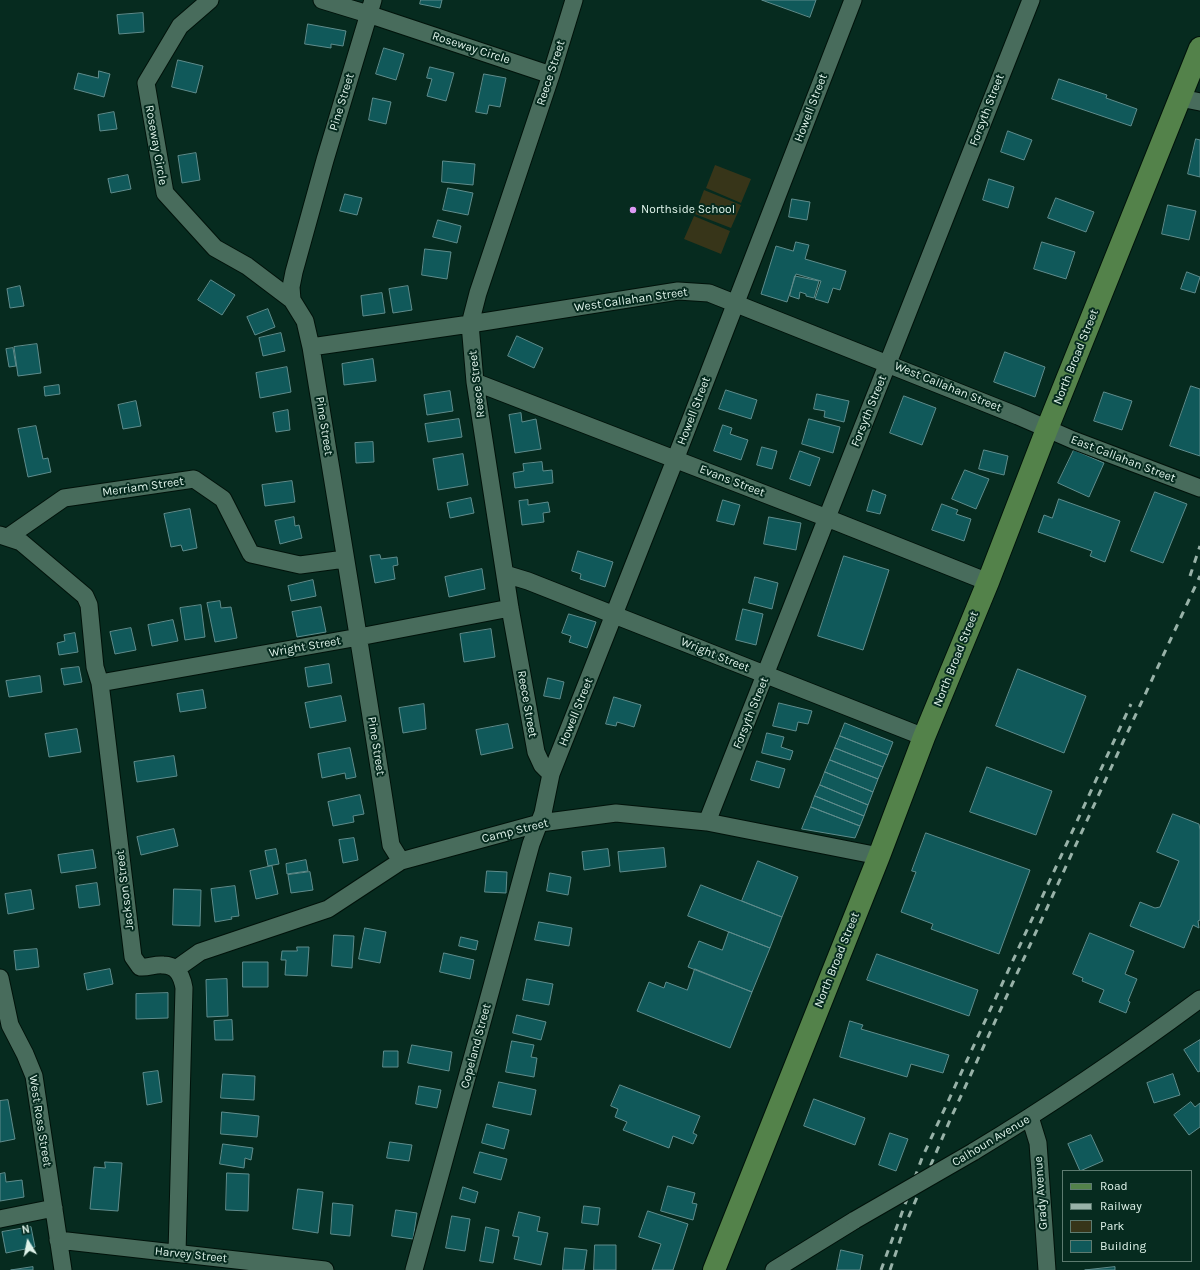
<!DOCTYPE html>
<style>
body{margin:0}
#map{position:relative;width:1200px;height:1270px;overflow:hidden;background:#062b1f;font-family:Karla,sans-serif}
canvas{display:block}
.legend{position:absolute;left:1062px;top:1170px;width:130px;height:92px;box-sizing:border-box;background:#062b1f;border:1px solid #5d7b70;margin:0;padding:5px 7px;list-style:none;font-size:12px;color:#dff3ea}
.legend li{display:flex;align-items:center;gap:8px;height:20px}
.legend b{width:20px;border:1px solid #5d7b70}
.north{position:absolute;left:8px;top:1222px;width:40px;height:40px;-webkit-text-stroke:3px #062b1f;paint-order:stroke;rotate:350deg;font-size:11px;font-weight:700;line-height:16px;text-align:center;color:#dff3ea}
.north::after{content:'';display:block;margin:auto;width:14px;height:18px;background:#dff3ea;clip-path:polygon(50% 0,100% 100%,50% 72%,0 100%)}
</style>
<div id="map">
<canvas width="1200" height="1270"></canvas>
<ul class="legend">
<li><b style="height:5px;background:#53824a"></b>Road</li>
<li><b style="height:5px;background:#98b2a8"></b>Railway</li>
<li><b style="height:11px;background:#373519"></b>Park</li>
<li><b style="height:11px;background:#10595a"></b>Building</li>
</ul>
<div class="north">N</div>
</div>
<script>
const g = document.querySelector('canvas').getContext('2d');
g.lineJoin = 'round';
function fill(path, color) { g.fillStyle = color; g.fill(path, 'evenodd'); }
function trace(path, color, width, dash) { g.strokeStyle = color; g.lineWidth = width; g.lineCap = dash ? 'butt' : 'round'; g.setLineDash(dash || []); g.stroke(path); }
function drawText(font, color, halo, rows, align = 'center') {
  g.font = font + ' Karla,sans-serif'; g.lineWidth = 4; g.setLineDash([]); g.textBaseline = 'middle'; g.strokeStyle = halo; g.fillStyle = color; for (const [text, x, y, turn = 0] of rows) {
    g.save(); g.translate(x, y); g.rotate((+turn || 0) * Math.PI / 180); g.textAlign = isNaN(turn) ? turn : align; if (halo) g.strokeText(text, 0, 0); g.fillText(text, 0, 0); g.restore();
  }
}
fill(new Path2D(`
 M715 165 751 179 741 203 706 188Z
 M704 190 741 205 731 228 695 214Z
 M694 216 730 231 721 254 684 239Z`), '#373519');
const building = new Path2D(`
 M421 0H442L440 8 420 4Z
 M762 0H816L810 17Z
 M143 13 144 32 119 34 117 15Z
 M308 24 346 31 343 46 331 44V48L305 44Z
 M384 48 404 54 396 80 376 74Z
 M178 60 203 66 196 93 172 87Z
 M430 67 454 73 446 101 427 96 432 79 427 78Z
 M99 71 110 74 104 97 74 89 78 73 98 78Z
 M484 74 506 78 500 107 489 105 487 114 476 112Z
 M1059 79 1107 95 1106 98 1137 109 1131 126 1052 99Z
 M373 98 391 102 386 124 369 120Z
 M114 112 117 129 100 131 98 115Z
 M1008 131 1032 140 1024 160 1001 152Z
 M1196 139 1200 140V177L1188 174Z
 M196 153 200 180 182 183 178 156Z
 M443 161 475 164 473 185 442 182Z
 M128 175 131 189 111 193 108 179Z
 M989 179 1014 187 1008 208 983 200Z
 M448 188 473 193 468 215 443 210Z
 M345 194 362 198 357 215 340 211Z
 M1056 198 1094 212 1086 232 1048 218Z
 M792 199 810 202 807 220 789 217Z
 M1168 205 1196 211 1189 240 1162 234Z
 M438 220 461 226 457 243 433 237Z
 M796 242 809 245 805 259 846 271 840 290 833 288 828 303 815 299 821 281 796 274 787 302 761 294 776 246 793 251Z
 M1042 242 1075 252 1066 279 1034 269Z
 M425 249 451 252 447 279 422 275Z
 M1187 272 1200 277 1195 293 1181 289Z
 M795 276 819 281 814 298 806 296V294L800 292 799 299 790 296Z
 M211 280 235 295 222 315 198 300Z
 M20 286 24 306 10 308 7 289Z
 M408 286 412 310 393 313 389 289Z
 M382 293 385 313 363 316 361 296Z
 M268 309 275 327 255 335 247 317Z
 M281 333 285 351 263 356 259 338Z
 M517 336 543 348 534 368 508 356Z
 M37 344 41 373 18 376 14 347Z
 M13 348 16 366 9 367 6 349Z
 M1005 352 1045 367 1035 397 994 382Z
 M373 359 376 381 344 385 342 364Z
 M287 367 291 392 260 398 256 373Z
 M59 385 60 394 45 396 44 387Z
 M1191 386 1200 389V456L1170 446Z
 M726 390 757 400 751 419 719 409Z
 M450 391 453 411 427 415 424 395Z
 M1104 392 1132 401 1122 430 1094 421Z
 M817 394 849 401 844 422 824 417 825 411 814 409Z
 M904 396 936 408 922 445 890 433Z
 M136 401 141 426 123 429 118 405Z
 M288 410 290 430 276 432 273 413Z
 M521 413 522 422 536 419 541 449 515 453 509 415Z
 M459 419 462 437 428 442 425 424Z
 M809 419 840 427 833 453 802 444Z
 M723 425 732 428 730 434 748 440 741 460 714 451Z
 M36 426 43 459 48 458 51 472 28 477 18 429Z
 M373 442 374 462 356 463 355 443Z
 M762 447 777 451 772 469 757 465Z
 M984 450 1008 456 1004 475 979 469Z
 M1074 450 1104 463 1089 497 1058 483Z
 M800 451 820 458 810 486 790 479Z
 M463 454 468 485 438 490 433 459Z
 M542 462 543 471 552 470 553 483 515 488 513 473 524 471 523 464Z
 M965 470 989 479 976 509 952 499Z
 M292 481 295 502 265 506 262 485Z
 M873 490 886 495 880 514 867 511Z
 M1155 492 1187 504 1163 563 1131 551Z
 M471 498 474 513 450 518 447 503Z
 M1059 499 1120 521 1105 562 1090 556 1092 551 1038 532 1044 515 1052 518Z
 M528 500V505L548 502 550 512 543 513 544 522 522 525 519 501Z
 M723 500 740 505 734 525 717 521Z
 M942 504 958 510 956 514 971 519 964 541 932 530Z
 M190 509 197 548 183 551 181 545 171 547 164 514Z
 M294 517 295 526 299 525 302 538 280 544 275 521Z
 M769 517 801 523 796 550 764 544Z
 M578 551 613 562 605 587 580 579 581 574 572 571Z
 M380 555 381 559 397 557 398 565 393 566 395 579 375 583 370 556Z
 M844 556 889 570 863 650 818 636Z
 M482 569 485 589 449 597 445 577Z
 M755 577 778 583 772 609 749 603Z
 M313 580 316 596 291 601 288 586Z
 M220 601 221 608 231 607 237 638 215 642 207 603Z
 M201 605 205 637 185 640 180 608Z
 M321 607 326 632 297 637 292 612Z
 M743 609 763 614 756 645 736 640Z
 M569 614 596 622 587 648 569 642 571 636 562 633Z
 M173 620 178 641 152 646 148 625Z
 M131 628 136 650 115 654 110 632Z
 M491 629 495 657 464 662 460 634Z
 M75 633 78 652 59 655 57 643 65 641 64 635Z
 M329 664 332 683 308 687 305 668Z
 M79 667 82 682 64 685 61 669Z
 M1018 669 1086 696 1064 753 996 726Z
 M40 676 42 692 9 697 6 681Z
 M548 678 564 682 560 699 544 696Z
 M203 690 206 708 180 712 177 694Z
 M341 696 346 721 310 728 305 703Z
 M614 697 641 705 634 727 617 722 616 726 606 724Z
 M779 703 812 711 808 724 798 722 796 731 773 726Z
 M424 704 426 729 403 733 399 708Z
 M845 723 893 742 888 755 840 736Z
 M508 724 513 748 481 755 476 730Z
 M77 729 81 752 49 757 45 734Z
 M767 733 784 737 781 747 793 751 790 760 762 753Z
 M840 736 888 755 883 767 835 748Z
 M350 748 356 777 346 779 345 773 322 778 318 754Z
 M835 748 883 767 878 779 830 760Z
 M174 756 177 776 137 782 134 762Z
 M830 760 878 779 873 792 825 772Z
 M757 761 785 769 779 788 751 780Z
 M987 767 1052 791 1036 835 970 812Z
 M825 772 873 792 868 805 820 785Z
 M820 785 868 805 864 816 815 796Z
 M360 795 364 814 353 816 354 822 333 826 328 802Z
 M815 796 864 816 860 826 811 807Z
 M811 807 860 826 855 838 802 829Z
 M1173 814 1199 824 1200 830V920L1198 921 1199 928 1193 925 1184 948 1130 926 1140 902 1155 908 1160 907 1179 861 1157 852Z
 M174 829 178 846 141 855 137 837Z
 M926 833 1030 870 999 954 931 929 933 924 901 912 916 872 912 871Z
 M354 838 358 860 343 863 339 840Z
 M664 848 666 867 620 872 618 852Z
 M276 849 279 864 268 866 265 851Z
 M608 849 610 866 584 870 582 852Z
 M93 850 96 868 61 873 58 855Z
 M306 860 308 871 287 874 286 864Z
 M758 861 798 877 782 917 742 901Z
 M272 866 278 894 256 899 250 871Z
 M487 871 507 872 506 893 485 892Z
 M310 872 313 890 291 893 288 875Z
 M550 873 571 877 568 895 547 891Z
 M97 883 100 905 79 908 76 886Z
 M701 885 782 917 770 948 688 916Z
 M235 886 239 916 231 917 232 919 215 922 211 889Z
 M174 889 201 890 200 926 173 925Z
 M31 890 34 909 8 914 5 894Z
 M539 922 572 928 569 946 535 940Z
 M365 928 386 932 380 963 359 959Z
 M729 932 770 948 752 992 688 967 699 941 722 950Z
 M1090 933 1134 951 1125 974 1137 979 1128 1001 1130 1002 1126 1013 1099 1002 1104 990 1082 981 1083 978 1073 974Z
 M334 935 354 936 352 968 332 966Z
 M461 937 478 941 476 950 459 946Z
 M297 947H309L307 976 285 975 286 960H281L282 951H297Z
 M37 949 39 967 16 970 14 951Z
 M444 953 474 960 470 979 440 972Z
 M877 954 978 990 969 1016 867 980Z
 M243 962H268V987H243Z
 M110 969 113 984 87 990 84 974Z
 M695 969 752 992 730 1048 637 1011 649 982 664 988 666 982 687 990Z
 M227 979 228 1016 207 1017 206 980Z
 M527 979 553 984 549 1005 523 1000Z
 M168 993V1018L136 1019V994Z
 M517 1015 546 1022 541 1040 513 1033Z
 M232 1020 233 1040H215L214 1021Z
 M850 1021 863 1025 861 1029 949 1055 943 1073 911 1064 907 1077 840 1057Z
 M1200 1040V1071L1198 1072 1184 1050Z
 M512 1041 534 1045 531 1057 537 1058 534 1077 506 1072Z
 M412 1045 452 1052 449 1071 408 1063Z
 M384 1051H398V1067H383Z
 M158 1071 162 1102 147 1105 143 1073Z
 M223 1074 255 1076 254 1100 221 1098Z
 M1173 1074 1180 1095 1154 1103 1147 1083Z
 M499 1082 536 1090 531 1115 493 1107Z
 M620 1085 700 1116 693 1133 697 1135 693 1144 673 1136 669 1148 623 1130 627 1122 615 1117 618 1109 611 1106Z
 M419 1086 441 1090 437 1108 416 1104Z
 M814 1099 865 1118 855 1145 804 1126Z
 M8 1100 15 1139 0 1142V1101Z
 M1191 1102 1195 1107 1200 1103V1127L1189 1135 1174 1115Z
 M222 1112 259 1116 257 1137 221 1134Z
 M487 1124 509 1130 504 1149 482 1143Z
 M890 1133 908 1139 896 1171 879 1165Z
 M1091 1135 1103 1161 1080 1171 1068 1144Z
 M390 1142 412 1145 409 1161 387 1158Z
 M223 1144 253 1148 251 1160 245 1158 244 1168 220 1164Z
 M480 1152 507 1159 501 1180 474 1173Z
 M105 1162 122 1163 118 1211 90 1209 94 1167 105 1168Z
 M5 1173 6 1182 22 1180 24 1197 0 1201V1174Z
 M227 1173 249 1174 248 1211 226 1210Z
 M668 1186 695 1193 692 1203 697 1204 693 1220 661 1211Z
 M463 1187 478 1192 475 1203 460 1199Z
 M298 1189 323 1192 318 1233 293 1229Z
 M333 1203 353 1205 350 1236 331 1234Z
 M584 1206 600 1208 598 1225 582 1223Z
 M396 1210 417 1213 413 1239 392 1236Z
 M648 1211 688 1224 673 1270H652L661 1244 639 1237Z
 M519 1212 540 1217 537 1231 548 1233 541 1265 514 1259 519 1237 513 1236Z
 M452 1216 470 1219 465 1251 446 1248Z
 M31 1227 35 1247 6 1253 2 1232Z
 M486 1227 499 1230 493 1263 480 1261Z
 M595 1245H616V1270H594Z
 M565 1248 587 1250 584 1270H563Z
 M841 1250 863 1255 860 1270H837Z
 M33 1267V1270H11Z
 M1115 1267V1270H1085Z`);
fill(building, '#10595a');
trace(building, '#5f8c8c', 1);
const minor = new Path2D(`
 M210 0 180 26 146 83 165 193 215 248 247 266 292 300
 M322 0 368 14 551 75
 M373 0 325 160 294 272 291 287 292 300 305 321 311 347C338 513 366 679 391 845L401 861
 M1180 98 1200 102
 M311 347 470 324 678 291 709 293 1018 416 1073 440 1200 488
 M475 382 827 518 988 582
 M0 535 21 542 85 596 89 605 95 667 100 683 103 707 133 957 140 967C148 968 155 964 163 965 177 965 182 976 184 988L177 1253
 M8 537 64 498 194 479 223 499 251 554 300 565 345 559
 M505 574 528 581 924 737
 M100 683 359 637 510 608
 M551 774 542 765 536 752 510 608 475 382 470 324 478 293 551 75 574 0
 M707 822 1031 0
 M176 969 200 952 328 909 401 861 540 823 616 813 707 822 879 856
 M0 978 10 1025 25 1054 34 1076 63 1270
 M1030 1117 1038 1143 1047 1270
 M973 1152C1051 1105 1126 1054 1200 999
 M0 1219 54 1208
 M58 1240 325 1270
 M414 1270 531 844 543 813 551 774 675 460 853 0
 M774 1270 855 1220`);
const major = new Path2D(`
 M714 1270 879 856 924 737 988 582 1047 429 1200 48`);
trace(minor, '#00120a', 19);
trace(major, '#00120a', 24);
trace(minor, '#486c5c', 17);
trace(major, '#53824a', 22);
trace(new Path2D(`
 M1190 576 1200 546
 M881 1270 922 1158 1131 704
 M890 1270 906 1223 950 1120 1111 768 1200 576`), '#98b2a8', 3, [7, 7]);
const minorBridge = new Path2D(`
 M855 1220 973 1152`);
trace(minorBridge, '#00120a', 19, []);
trace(minorBridge, '#486c5c', 17);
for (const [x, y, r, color] of [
 [633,210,4,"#dc99f4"]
]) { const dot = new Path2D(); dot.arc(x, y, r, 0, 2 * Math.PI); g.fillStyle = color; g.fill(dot); trace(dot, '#062b1f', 1.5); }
drawText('12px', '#dff3ea', '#062b1f', [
 ["Roseway Circle",471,48,18],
 ["Reece Street",551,73,-72],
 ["Pine Street",342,102,-73],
 ["Howell Street",811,108,-69],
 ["Forsyth Street",987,110,-69],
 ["Roseway Circle",156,145,80],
 ["West Callahan Street",631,300,-8],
 ["North Broad Street",1076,357,-68],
 ["Reece Street",477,384,-97],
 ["West Callahan Street",948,387,22],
 ["Howell Street",694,411,-69],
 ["Forsyth Street",869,411,-68],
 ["Pine Street",324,426,81],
 ["East Callahan Street",1123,459,21],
 ["Evans Street",732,481,21],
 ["Merriam Street",143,487,-8],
 ["Wright Street",305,647,-10],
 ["Wright Street",715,655,22],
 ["North Broad Street",956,659,-68],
 ["Reece Street",527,704,80],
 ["Howell Street",576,712,-68],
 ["Forsyth Street",751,713,-68],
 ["Pine Street",376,746,81],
 ["Camp Street",515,831,-14],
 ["Jackson Street",125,890,-97],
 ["North Broad Street",837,960,-68],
 ["Copeland Street",476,1046,-75],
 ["West Ross Street",40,1121,81],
 ["Calhoun Avenue",991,1141,-31],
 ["Grady Avenue",1041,1193,-94],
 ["Harvey Street",191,1255,6]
]);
drawText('12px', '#dff3ea', '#062b1f', [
 ["Northside School",641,210]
], 'left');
</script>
